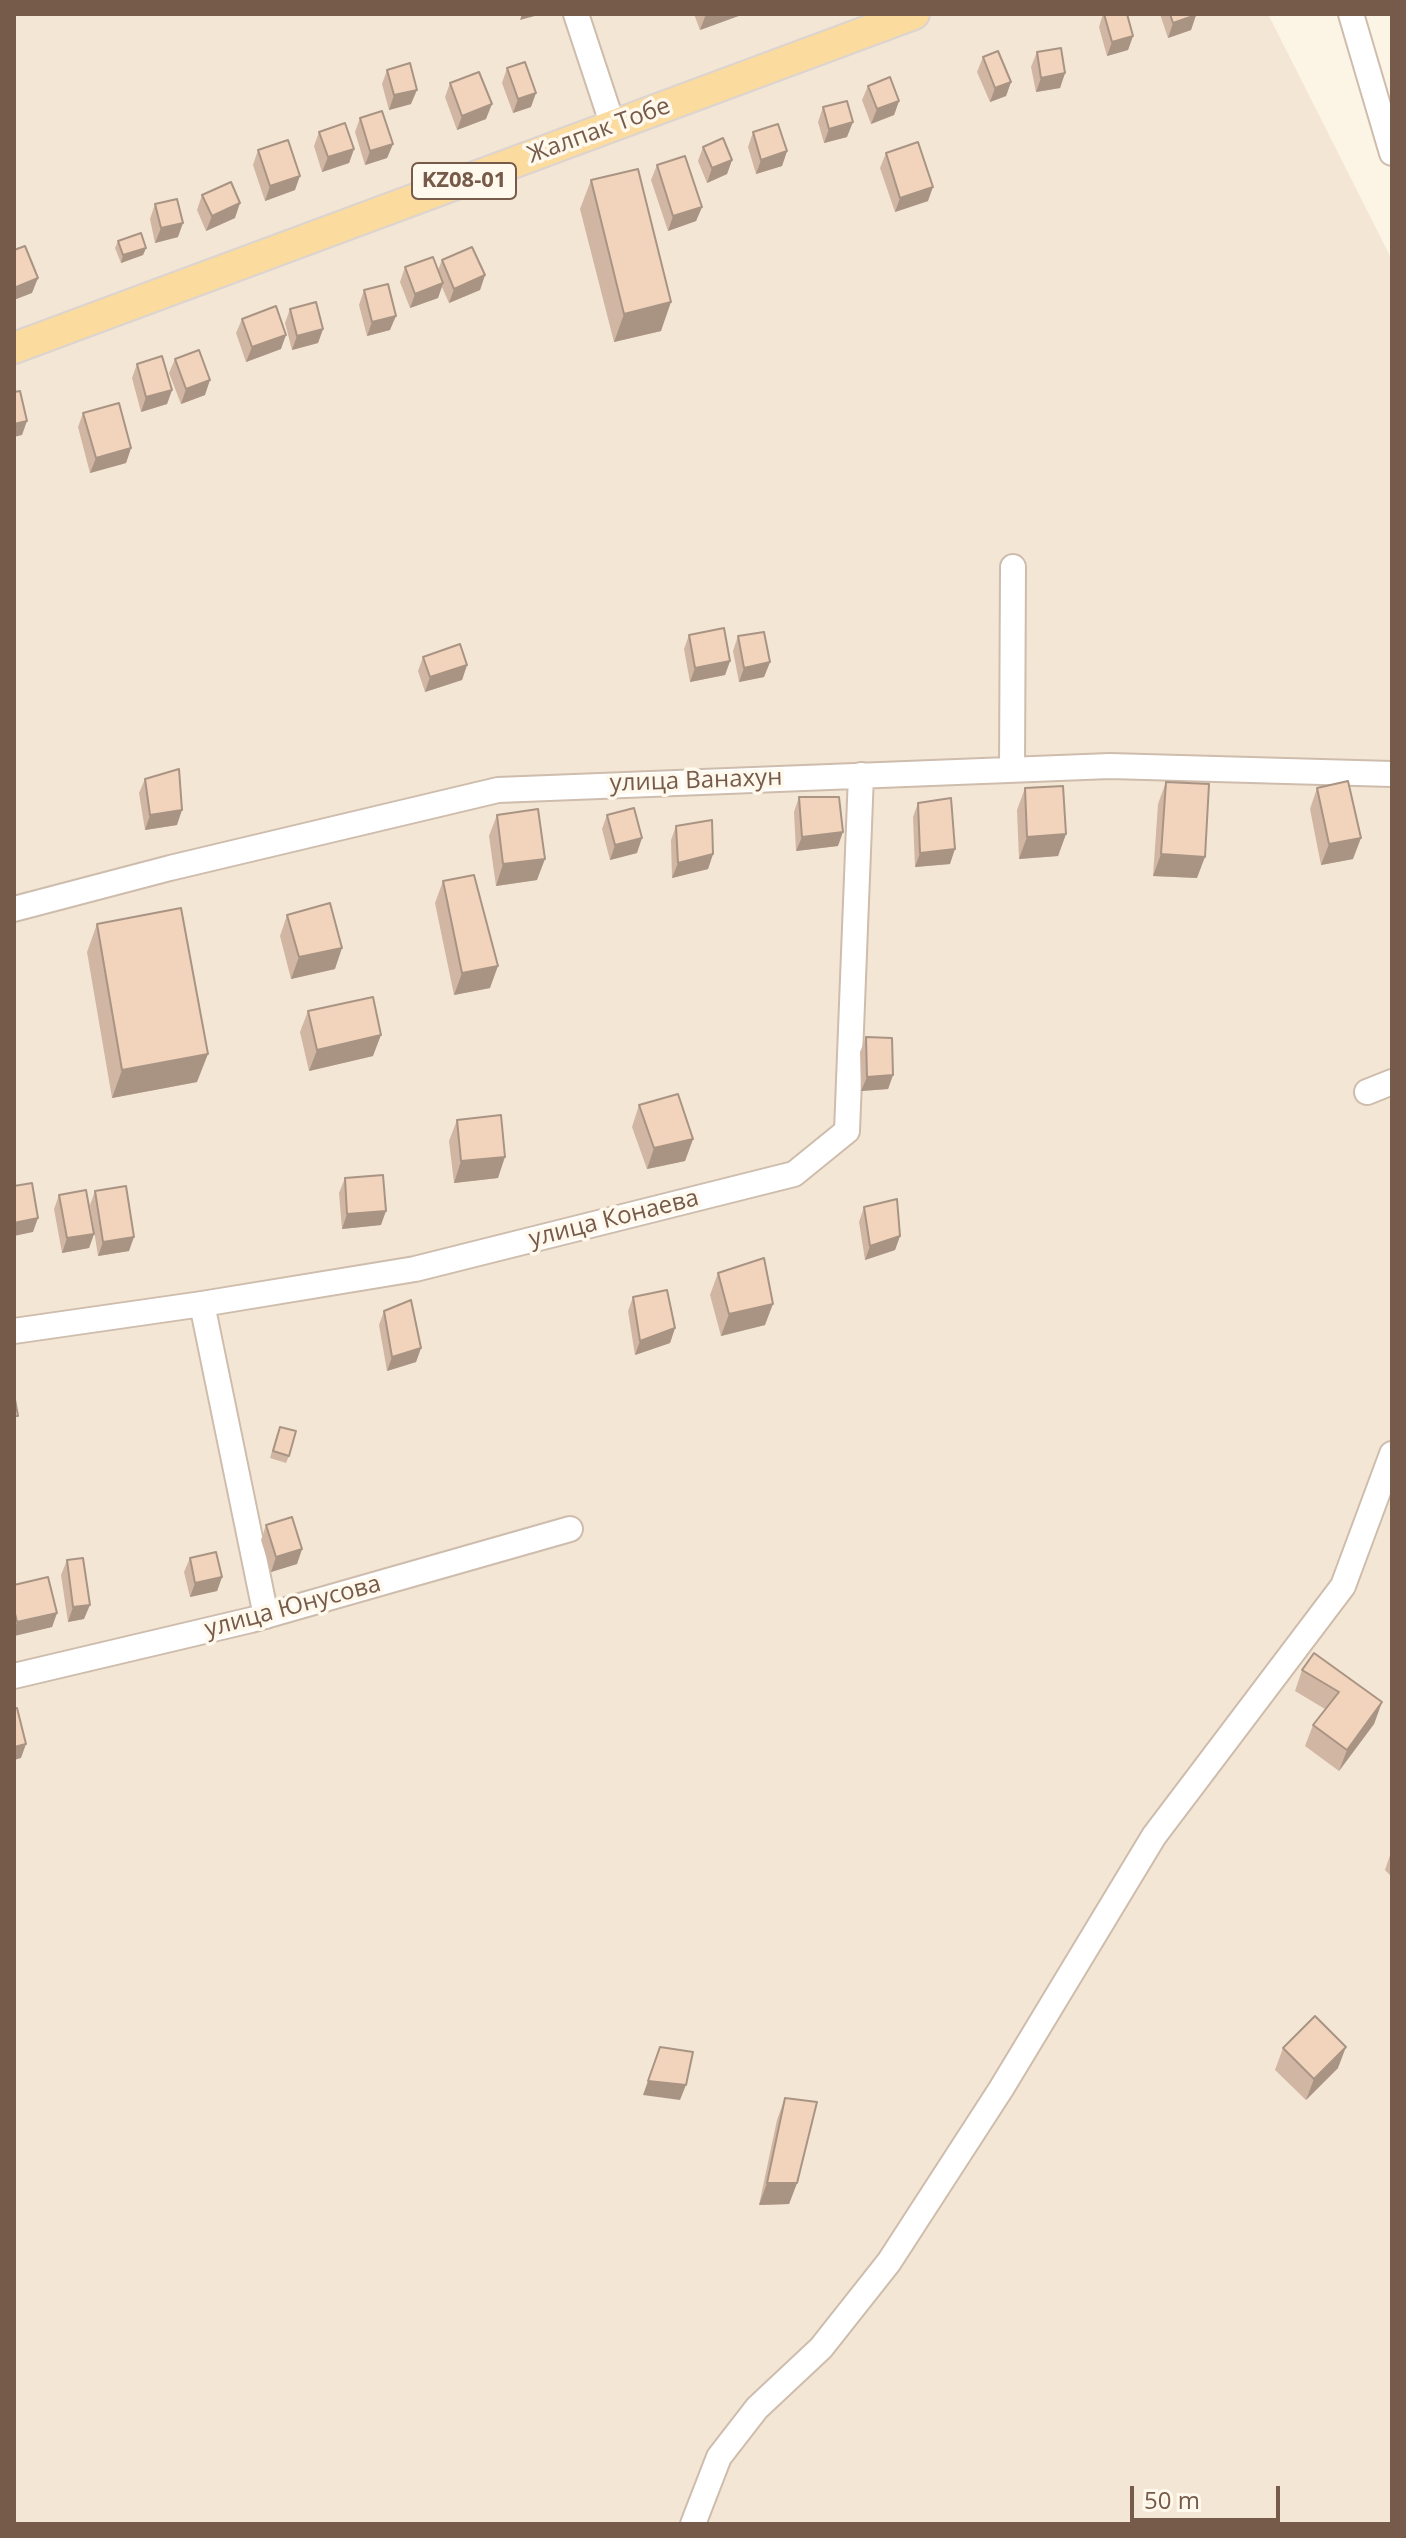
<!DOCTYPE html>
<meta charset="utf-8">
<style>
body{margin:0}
#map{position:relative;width:1406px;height:2538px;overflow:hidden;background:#fcf4e5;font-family:"Open Sans",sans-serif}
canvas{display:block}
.frame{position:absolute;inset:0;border:16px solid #765b4a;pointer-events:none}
.scale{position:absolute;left:1130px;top:2486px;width:150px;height:36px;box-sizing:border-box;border:4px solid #765b4a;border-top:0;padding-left:10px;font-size:24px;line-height:28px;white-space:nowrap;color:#765b4a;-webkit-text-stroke:6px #fff8ec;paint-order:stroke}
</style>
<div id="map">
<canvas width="1406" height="2538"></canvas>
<div class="frame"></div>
<div class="scale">50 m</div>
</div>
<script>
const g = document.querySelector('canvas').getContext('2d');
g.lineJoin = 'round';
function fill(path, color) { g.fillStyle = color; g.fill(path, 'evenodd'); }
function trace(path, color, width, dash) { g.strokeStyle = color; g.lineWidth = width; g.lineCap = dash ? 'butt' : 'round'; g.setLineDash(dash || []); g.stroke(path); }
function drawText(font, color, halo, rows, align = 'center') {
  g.font = font + ' "Open Sans",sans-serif'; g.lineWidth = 7; g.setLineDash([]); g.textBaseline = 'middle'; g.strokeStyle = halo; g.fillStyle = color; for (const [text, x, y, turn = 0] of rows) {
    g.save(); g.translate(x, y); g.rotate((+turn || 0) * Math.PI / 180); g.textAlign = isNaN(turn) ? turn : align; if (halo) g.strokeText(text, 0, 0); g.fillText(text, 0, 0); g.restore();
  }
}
fill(new Path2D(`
 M14 14H1268L1392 260V2524H14Z`), '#f4e6d4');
const minor = new Path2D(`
 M576 14 613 126
 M1351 14 1392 153
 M1012 769 1013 567
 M14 909 170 868 498 790 1110 766 1392 774
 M1367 1092 1392 1082
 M202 1304 266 1616
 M14 1331 202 1304 415 1269 794 1174 847 1131 861 775
 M14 1676 251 1620 570 1529
 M693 2524 719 2457 757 2408 821 2348 889 2262 1001 2089 1154 1836 1343 1586 1392 1454`);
const major = new Path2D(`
 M14 348 914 14`);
trace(minor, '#cebcac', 28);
trace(major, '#dbd4d0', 34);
trace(minor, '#fff', 24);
trace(major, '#fbdb9e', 30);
fill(new Path2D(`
 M694 14H744L700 30Z
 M1103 14H1127L1133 36 1128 50 1107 56 1099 27Z
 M1160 14H1196V15L1191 30 1168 38Z
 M1037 52 1065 73 1060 88 1036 92 1031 67Z
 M983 57 1011 82 1006 96 990 102 977 72Z
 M507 68 531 107 513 113 502 83Z
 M387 70 411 104 389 110 382 84Z
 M450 83 486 119 457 130 445 97Z
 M868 86 899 101 894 115 871 124 862 100Z
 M823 107 847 137 824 143 818 122Z
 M360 118 393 144 387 158 365 165 355 132Z
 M319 132 354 149 349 163 322 172 314 146Z
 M753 132 787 151 782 166 756 174 748 147Z
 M703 147 732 160 727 174 707 183 698 161Z
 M258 150 295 190 265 201 253 165Z
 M886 153 928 201 895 212 880 168Z
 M657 165 702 207 696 221 668 231 651 180Z
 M591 180 661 331 614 342 580 209Z
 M202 195 235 218 206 231 197 210Z
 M155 204 178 237 155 243 150 219Z
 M118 241 146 248 143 255 121 263 115 248Z
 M442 260 485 275 480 290 449 303 442 287 438 298 410 308 400 282 405 267 438 270Z
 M364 290 390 330 367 336 359 305Z
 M290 309 323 329 318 343 292 350 285 323Z
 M242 319 281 349 246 362 236 333Z
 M175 359 205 395 181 404 169 373Z
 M137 364 172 390 167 404 141 412 132 378Z
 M83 413 131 448 126 463 90 473 78 427Z
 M689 635 730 661 725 675 690 682 684 649Z
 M738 636 770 662 764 677 739 682 733 651Z
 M423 657 467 665 462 680 425 692 418 671Z
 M145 779 177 825 145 830 139 793Z
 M1166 782 1197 878 1153 876 1158 804Z
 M1025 788 1066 834 1058 856 1019 859 1017 810Z
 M1317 788 1353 859 1321 865 1310 809Z
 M799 797 838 846 796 851 794 812Z
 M918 803 950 864 915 867 913 817Z
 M497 815 537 880 496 886 489 836Z
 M607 815 637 853 610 860 602 829Z
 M676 826 713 854 708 869 672 878 671 840Z
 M443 881 490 988 454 995 435 903Z
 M287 915 335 969 291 979 280 936Z
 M97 924 197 1082 112 1098 87 952Z
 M308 1011 373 1056 309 1071 300 1032Z
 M866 1037 893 1075 888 1089 861 1091 860 1052Z
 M639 1105 693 1139 685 1161 647 1169 632 1127Z
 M457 1120 498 1178 454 1183 449 1141Z
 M345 1178 381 1225 342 1229 339 1193Z
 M95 1191 129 1251 98 1256 90 1205Z
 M59 1195 94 1234 89 1248 62 1253 54 1209Z
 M864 1207 900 1236 895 1250 865 1260 859 1222Z
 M718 1273 765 1325 721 1336 710 1295Z
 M633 1297 675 1328 670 1343 635 1355 628 1311Z
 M384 1311 421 1348 416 1362 387 1371 379 1325Z
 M277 1434 289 1456 286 1463 270 1458Z
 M266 1525 302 1549 297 1564 271 1572 261 1540Z
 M190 1558 222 1577 217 1591 190 1597 184 1572Z
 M67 1560 84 1619 68 1622 61 1575Z
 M14 1585 57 1613 52 1627 14 1636Z
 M1302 1670 1382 1702 1374 1724 1339 1771 1305 1746 1313 1725 1325 1709 1295 1691Z
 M1392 1853V1877L1385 1870 1390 1855Z
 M1283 2048 1338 2068 1306 2100 1275 2070Z
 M785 2098 797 2183 789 2204 759 2205 777 2120Z`), '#d0b6a3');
fill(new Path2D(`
 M522 14H542L520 20Z
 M706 14H744L700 30Z
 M1196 15 1191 30 1168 38 1173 23Z
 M1133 36 1128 50 1107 56 1112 42Z
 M1065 73 1060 88 1036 92 1041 78Z
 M1011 82 1006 96 990 102 995 88Z
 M417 90 411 104 389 110 394 95Z
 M536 93 531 107 513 113 518 99Z
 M899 101 894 115 871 124 877 109Z
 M492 104 486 119 457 130 462 116Z
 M853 122 847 137 824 143 829 129Z
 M393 144 387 158 365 165 370 151Z
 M354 149 349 163 322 172 328 157Z
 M787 151 782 166 756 174 761 160Z
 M732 160 727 174 707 183 712 168Z
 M300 176 295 190 265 201 270 186Z
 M933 187 928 201 895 212 900 198Z
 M240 203 235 218 206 231 212 216Z
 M702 207 696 221 668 231 673 216Z
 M183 223 178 237 155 243 161 228Z
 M146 248 143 255 121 263 123 255Z
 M485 275 480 290 449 303 454 289Z
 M38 278 32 293 14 300V288Z
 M443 283 438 298 410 308 415 294Z
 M671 302 661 331 614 342 624 314Z
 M396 316 390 330 367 336 372 322Z
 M323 329 318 343 292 350 297 336Z
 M286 335 281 349 246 362 252 347Z
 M210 380 205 395 181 404 186 389Z
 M172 390 167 404 141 412 146 397Z
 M27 421 22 435 14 437V424Z
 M131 448 126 463 90 473 96 458Z
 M730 661 725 675 690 682 695 668Z
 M770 662 764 677 739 682 744 668Z
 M467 665 462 680 425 692 430 677Z
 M182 810 177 825 145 830 150 815Z
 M843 832 838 846 796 851 802 837Z
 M1066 834 1058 856 1019 859 1027 837Z
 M642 838 637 853 610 860 615 845Z
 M1361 838 1353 859 1321 865 1329 844Z
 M955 849 950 864 915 867 920 853Z
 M713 854 708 869 672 878 678 863Z
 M1161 854 1205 857 1197 878 1153 876Z
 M545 859 537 880 496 886 503 864Z
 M342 948 335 969 291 979 299 957Z
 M498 966 490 988 454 995 462 973Z
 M381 1035 373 1056 309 1071 317 1050Z
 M208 1054 197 1082 112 1098 122 1070Z
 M893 1075 888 1089 861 1091 867 1077Z
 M693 1139 685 1161 647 1169 654 1148Z
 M505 1157 498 1178 454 1183 461 1161Z
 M386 1211 381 1225 342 1229 347 1214Z
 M38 1218 33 1232 14 1236V1223Z
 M94 1234 89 1248 62 1253 67 1238Z
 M900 1236 895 1250 865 1260 870 1246Z
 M134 1237 129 1251 98 1256 103 1242Z
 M773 1304 765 1325 721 1336 729 1314Z
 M675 1328 670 1343 635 1355 640 1341Z
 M421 1348 416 1362 387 1371 392 1357Z
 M302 1549 297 1564 271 1572 276 1557Z
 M222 1577 217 1591 190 1597 195 1583Z
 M90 1605 84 1619 68 1622 73 1607Z
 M57 1613 52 1627 14 1636V1630L17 1622Z
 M1382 1702 1374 1724 1339 1771 1347 1750Z
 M26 1744 21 1758 14 1760V1747Z
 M1346 2047 1338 2068 1306 2100 1314 2079Z
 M648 2081 686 2085 680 2100 643 2095Z
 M767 2183H797L789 2204 759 2205Z`), '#a99484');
const building = new Path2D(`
 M1104 14H1127L1133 36 1112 42Z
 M1170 14H1196V15L1173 23Z
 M1061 48 1065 73 1041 78 1037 52Z
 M998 51 1011 82 995 88 983 57Z
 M525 62 536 93 518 99 507 68Z
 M410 63 417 90 394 95 387 70Z
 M479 72 492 104 462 116 450 83Z
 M890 77 899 101 877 109 868 86Z
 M847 101 853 122 829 129 823 107Z
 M382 111 393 144 370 151 360 118Z
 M345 123 354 149 328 157 319 132Z
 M778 124 787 151 761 160 753 132Z
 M723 138 732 160 712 168 703 147Z
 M288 140 300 176 270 186 258 150Z
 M918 142 933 187 900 198 886 153Z
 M685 156 702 207 673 216 657 165Z
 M638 169 671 302 624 314 591 180Z
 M231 182 240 203 212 216 202 195Z
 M177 199 183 223 161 228 155 204Z
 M141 233 146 248 123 255 118 241Z
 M25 246 38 278 14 288V250Z
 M472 247 485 275 454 289 442 260Z
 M433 257 443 283 415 294 405 267Z
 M388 284 396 316 372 322 364 290Z
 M316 302 323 329 297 336 290 309Z
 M276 306 286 335 252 347 242 319Z
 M199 350 210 380 186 389 175 359Z
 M162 356 172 390 146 397 137 364Z
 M20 391 27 421 14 424V392Z
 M119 403 131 448 96 458 83 413Z
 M724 628 730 661 695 668 689 635Z
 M764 632 770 662 744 668 738 636Z
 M460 644 467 665 430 677 423 657Z
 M179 769 182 810 150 815 145 779Z
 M1348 781 1361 838 1329 844 1317 788Z
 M1166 782 1209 784 1205 857 1161 854Z
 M1063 786 1066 834 1027 837 1025 788Z
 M799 797H839L843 832 802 837Z
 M951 798 955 849 920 853 918 803Z
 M634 808 642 838 615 845 607 815Z
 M538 809 545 859 503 864 497 815Z
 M712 820 713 854 678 863 676 826Z
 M474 875 498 966 462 973 443 881Z
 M330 903 342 948 299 957 287 915Z
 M181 908 208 1054 122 1070 97 924Z
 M373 997 381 1035 317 1050 308 1011Z
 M866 1037 892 1038 893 1075 867 1077Z
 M678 1094 693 1139 654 1148 639 1105Z
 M501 1115 505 1157 461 1161 457 1120Z
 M383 1175 386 1211 347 1214 345 1178Z
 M32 1183 38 1218 14 1223V1186Z
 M126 1186 134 1237 103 1242 95 1191Z
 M86 1190 94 1234 67 1238 59 1195Z
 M897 1199 900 1236 870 1246 864 1207Z
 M764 1258 773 1304 729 1314 718 1273Z
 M667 1290 675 1328 640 1341 633 1297Z
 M411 1300 421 1348 392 1357 384 1311Z
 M14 1394 18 1416H14Z
 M280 1427 296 1431 289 1456 273 1451Z
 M292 1517 302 1549 276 1557 266 1525Z
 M216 1552 222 1577 195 1583 190 1558Z
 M83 1558 90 1605 73 1607 67 1560Z
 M48 1577 57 1613 17 1622 14 1609V1585Z
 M1314 1653 1382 1702 1347 1750 1313 1725 1339 1692 1302 1670Z
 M14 1708H17L26 1744 14 1747Z
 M1315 2016 1346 2047 1314 2079 1283 2048Z
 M660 2047 693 2052 686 2085 648 2081Z
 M785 2098 817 2102 797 2183H767Z`);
fill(building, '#f2d4bd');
trace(building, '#a99484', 2);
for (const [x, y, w] of [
 [464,181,104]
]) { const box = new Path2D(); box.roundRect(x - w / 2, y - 18, w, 36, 6); g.fillStyle = '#fff8ec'; g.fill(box); trace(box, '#765b4a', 2); }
drawText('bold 22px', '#765b4a', null, [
 ["KZ08-01",464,181]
]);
drawText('24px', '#765b4a', '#fff8ec', [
 ["Жалпак Тобе",599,131,-20],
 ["улица Ванахун",696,781,-2],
 ["улица Конаева",614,1219,-14],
 ["улица Юнусова",293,1607,-15]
]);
</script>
